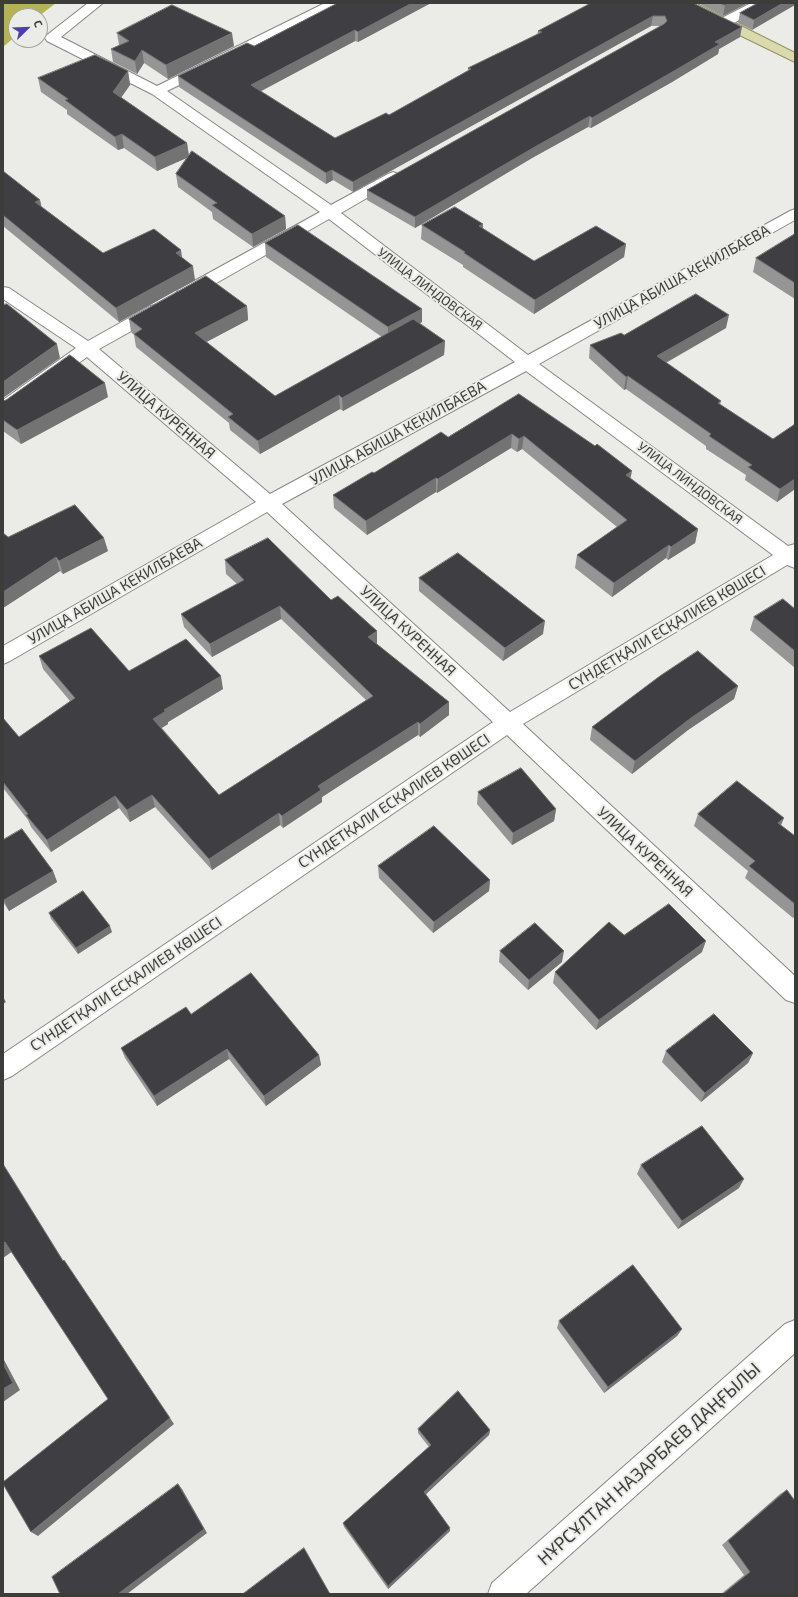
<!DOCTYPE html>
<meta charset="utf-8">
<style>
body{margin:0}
#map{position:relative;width:798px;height:1597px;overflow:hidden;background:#ebebe7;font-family:"Exo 2",sans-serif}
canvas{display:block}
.frame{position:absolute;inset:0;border:4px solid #3c3c3a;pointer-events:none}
.north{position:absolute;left:8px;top:8px;width:40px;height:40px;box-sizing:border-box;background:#ebebe7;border:1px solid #a5a5a2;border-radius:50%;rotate:67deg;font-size:11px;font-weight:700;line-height:16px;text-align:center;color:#3c3c3a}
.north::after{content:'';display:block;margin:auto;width:14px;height:18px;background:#4b3db4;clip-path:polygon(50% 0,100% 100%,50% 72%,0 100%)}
</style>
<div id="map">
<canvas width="798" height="1597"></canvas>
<div class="frame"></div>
<div class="north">С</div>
</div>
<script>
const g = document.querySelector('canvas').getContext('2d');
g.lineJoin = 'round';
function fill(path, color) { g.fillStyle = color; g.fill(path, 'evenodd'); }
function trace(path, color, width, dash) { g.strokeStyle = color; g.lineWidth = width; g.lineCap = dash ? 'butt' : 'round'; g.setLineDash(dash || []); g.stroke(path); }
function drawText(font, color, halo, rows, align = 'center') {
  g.font = font + ' "Exo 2",sans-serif'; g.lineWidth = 4; g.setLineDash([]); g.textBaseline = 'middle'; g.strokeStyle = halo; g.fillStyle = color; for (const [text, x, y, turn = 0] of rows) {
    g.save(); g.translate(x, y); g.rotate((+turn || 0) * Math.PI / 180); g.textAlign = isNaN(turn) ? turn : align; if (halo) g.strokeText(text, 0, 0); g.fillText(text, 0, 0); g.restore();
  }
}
fill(new Path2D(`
 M3 3H56L39 16H16V36L3 47Z`), '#b4b358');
const minor = new Path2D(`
 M88 3H103L61 37 157 86 325 3H342L340 6 167 91 331 205 388 174 393 172 398 174 401 177 398 180 341 213 528 355 790 211 795 209V220L539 364 788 546 795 544V568L787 565 523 724 795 976V1003L786 1000 507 735 12 1076 3 1080V1054L493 722 267 512 10 661 3 664V646L256 502 87 357 9 413 3 415V400L76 348 3 299V287L9 288 88 341 150 306 156 305 162 306 164 310 162 314 99 349 270 494 515 362 329 219 190 298 184 299 178 298 176 294 178 290 320 212 152 94 47 41 45 38 47 35ZM526 371 773 555 510 712 282 504Z
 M751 3H768L766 6 730 25H720L718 22 720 19Z
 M795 1320V1353L526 1594H488L492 1583 785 1324Z`);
const major = new Path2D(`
 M678 3H695L795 53V62L680 6Z`);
trace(minor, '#878883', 2);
trace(major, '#939262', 2);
fill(minor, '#fff');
fill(major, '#dadaae');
fill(new Path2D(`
 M338 3H431L358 42 355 41 260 91 335 138 389 115 468 71V68L537 35 538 31 588 5 584 3H693L740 37 719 49 718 54 672 82 591 128 588 127 532 158 415 228 367 200V190L661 26H651L353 192 333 180 326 184 179 87 178 76 254 46Z
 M698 3H748L723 16Z
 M758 3 752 30 738 23 740 13Z
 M117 33 234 46 168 79 144 63 137 74 113 62 111 49 119 45Z
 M128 71 130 85 121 97 187 143 189 156 285 216 286 229 253 247 213 219 212 212 178 187 176 174 188 157 157 171 124 148 118 150 67 114V110L41 92 38 78Z
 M3 171 40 200 41 206 103 253 183 258 195 280 119 322 3 226Z
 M422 225 483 229 534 261 626 244 624 257 534 314 463 267V265L421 239Z
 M795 234V299L753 272 756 258Z
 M265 243 422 322 420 323 445 341 444 355 343 411 340 409 260 454 230 430 229 423 136 347 134 335 131 332 129 319 247 306 248 320 206 342 275 396 382 337 266 257Z
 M726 328 666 363 721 401 720 405 795 489 777 502 745 480 746 475 706 449V446L626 389 624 390 589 358 590 345 624 335Z
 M519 394 698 529 695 543 668 560 666 558 612 597 575 568 577 555 617 527 522 449 517 452 511 448 437 493 436 492 367 535 334 508 333 495 374 473 448 437Z
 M108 397 21 444 3 431V401Z
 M3 533 8 537 108 551 63 574 60 571 3 608Z
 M225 560 331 600 377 631V644L449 702V715L420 737 418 735 322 797V802L283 828 280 825 212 870 155 807 130 822 119 808 51 852 31 827 28 820 3 788V718L19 737 70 701 43 669 39 656 129 671 223 689 168 722V724L162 728 219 795 366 700 281 619 212 657 184 627 181 614 237 584 226 574Z
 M419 578 543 634 503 661 419 591Z
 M795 609V668L750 630 754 617Z
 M738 686 734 699 688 730 632 774 590 740 592 727Z
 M478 792 556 809 554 821 512 845 477 804Z
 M698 814 781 825 795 836V916L793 918 745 878 748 871 694 826Z
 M3 840 53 871 57 882 9 911 3 902Z
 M378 866 490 880 489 891 433 933 379 878Z
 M49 913 112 932 78 954 51 919Z
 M624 935 702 952 596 1030 553 983 555 972Z
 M500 951 562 962 528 990 499 962Z
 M191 1014 319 1055 321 1065 266 1106 229 1059 157 1106 125 1058 121 1048Z
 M666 1051 753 1053 748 1063 701 1102 662 1062Z
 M641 1165 739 1188 678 1229 637 1174Z
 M559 1321 682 1329 677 1336 604 1393 557 1328Z
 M418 1429 490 1430 489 1435 426 1494 450 1531 388 1589 344 1527 343 1523 429 1447 418 1433Z
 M787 1490 795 1594H721L744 1575 722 1545 780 1494Z`), '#959595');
fill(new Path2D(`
 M412 3H431L358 42V32Z
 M730 3H748L723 16 725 5Z
 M783 3H795V5L752 30 754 20Z
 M653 16 651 26 353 192V182Z
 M742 27 740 37 719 49 718 54 672 82 591 128 592 118 715 42Z
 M355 30V41L252 96 251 85Z
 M232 33 234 46 168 79 166 65Z
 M142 50 144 63 137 74 135 61Z
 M128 71 130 85 116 105 113 92Z
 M590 116 588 127 532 158 415 228V217L533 148Z
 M122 134 124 148 118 150 115 137Z
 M187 143 189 157 157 171 155 157Z
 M332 170 333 180 326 184V173Z
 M40 200 43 214 35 202Z
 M285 216 286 229 253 247 252 234Z
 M483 224V238L479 226Z
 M626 244 624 257 534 314 535 300Z
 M181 250 183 264 176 253Z
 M193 266 195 280 119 322 116 308Z
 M247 306 248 320 197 347 195 333Z
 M422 309V322L388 341V327Z
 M729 315 726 328 654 369 657 356Z
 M445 341 444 355 343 411 342 398Z
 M57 344 60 358 3 398V382Z
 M628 376 626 389 624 390 626 377Z
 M105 383 108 397 21 444 17 430Z
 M339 395 340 409 260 454 258 441Z
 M512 434 511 448 437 493 438 479Z
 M524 436 522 449 517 452 519 439Z
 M632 471 629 485 626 475Z
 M436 478V492L367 535 366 521Z
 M795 479V489L777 502 780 489Z
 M698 529 695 543 668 560 671 547Z
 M104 538 108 551 63 574 59 561Z
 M669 545 666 558 612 597 614 583Z
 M56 557 60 571 3 608V592Z
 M280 606 281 619 212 657 210 644Z
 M545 621 543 634 503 661 505 648Z
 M377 631V644L368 637Z
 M221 676 223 689 168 722V724L156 731 153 719 164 710Z
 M738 686 734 699 688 730 632 774 635 761 691 718Z
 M449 702V715L420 737V724Z
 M418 722V735L322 797V802L283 828 282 816 318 786Z
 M152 795 155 807 130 822 127 810Z
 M115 796 119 808 51 852 47 840Z
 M556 809 554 821 512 845 513 833Z
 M279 813 280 825 212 870 209 859Z
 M784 818 779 830 778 823Z
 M53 871 57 882 9 911 4 900Z
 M490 880 489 891 433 933 434 922Z
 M110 926 112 932 78 954 76 948Z
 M706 941 702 952 596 1030 599 1020Z
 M564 951 562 962 528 990 529 980Z
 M3 997 6 1002 3 1004Z
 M227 1049 229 1059 157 1106 154 1096Z
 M753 1053 748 1063 701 1102 705 1093Z
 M319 1055 321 1065 266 1106 264 1096Z
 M3 1163 69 1270 63 1261Z
 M744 1179 739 1188 678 1229 682 1221Z
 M5 1242 13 1251 3 1258V1243Z
 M682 1329 677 1336 604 1393 608 1387Z
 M3 1358 20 1390 3 1402Z
 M170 1418 174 1424 38 1536 31 1532Z
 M490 1430 489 1435 424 1496V1492Z
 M178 1484 182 1489 207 1533 127 1594H118Z
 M450 1528V1531L388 1589V1586Z`), '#737374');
const building = new Path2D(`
 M338 3H412L358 32 355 30 251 85 335 138 386 113 389 115 471 69 468 68 542 32 538 31 591 3H693L742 27 715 42 720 44 674 71 592 118 590 116 533 148 415 217 367 190 664 24 667 21 665 16H653L353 182 332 170 326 173 178 76 247 43 254 46Z
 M720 3H730L725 5Z
 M758 3H783L754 20 740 13Z
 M172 5 232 33 166 65 142 50 135 61 111 49 129 41 117 33Z
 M95 55 128 71 113 92 187 143 155 157 122 134 115 137 65 100 68 99 38 78Z
 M192 151 285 216 252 234 212 205 217 203 176 174Z
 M3 171 40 200 35 202 103 253 154 229 181 250 176 253 193 266 116 308 3 215Z
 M455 207 483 224 479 226 534 261 596 226 626 244 535 300 464 253 465 252 422 225Z
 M298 225 422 309 388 327 265 243Z
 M795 234V283L756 258Z
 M206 276 247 306 195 333 275 396 413 319 445 341 342 398 339 395 258 441 228 417 233 414 134 334 142 329 129 319Z
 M696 294 729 315 657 356 721 401 718 403 773 439 795 424V479L780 489 748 467 752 465 709 436 711 434 628 376 626 377 590 345 621 333 624 335Z
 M7 304 57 344 3 382V305Z
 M70 355 105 383 17 430 3 420V401L6 400Z
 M519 394 595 446 597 444 632 471 626 475 698 529 671 547 669 545 614 583 577 555 627 520 524 436 519 439 512 434 438 479 436 478 366 521 333 495 372 472 374 473 441 432 448 437Z
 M75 505 104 538 59 561 56 557 3 592V533L8 537Z
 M268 538 331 600 338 596 377 631 368 637 449 702 420 724 418 722 318 786 321 790 282 816 279 813 209 859 152 795 127 810 115 796 47 840 26 815 28 814 3 782V718L19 737 75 698 39 656 91 628 129 671 186 639 221 676 164 710 166 711 153 719 219 795 373 696 280 606 210 644 181 614 244 580 225 560Z
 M458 553 545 621 505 648 419 578Z
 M783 599 795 609V651L754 617Z
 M698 651 738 686 691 718 635 761 592 727 660 676Z
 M521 768 556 809 513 833 478 792Z
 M737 781 784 818 778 823 795 836V904L749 866 755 861 698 814Z
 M434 826 490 880 434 922 378 866Z
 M22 829 53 871 4 900 3 898V840Z
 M83 891 110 926 76 948 49 913Z
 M669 904 706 941 599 1020 555 972 609 922 624 935Z
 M535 923 564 951 529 980 500 951Z
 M251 973 319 1055 264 1096 227 1049 154 1096 121 1048 186 1007 191 1014Z
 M714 1014 753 1053 705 1093 666 1051Z
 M702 1126 744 1179 682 1221 641 1165Z
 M3 1164 63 1261 64 1260 170 1418 31 1532 3 1484V1482L108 1399 5 1242 3 1243Z
 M633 1265 682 1329 608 1387 559 1321Z
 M3 1364 13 1383 3 1389Z
 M458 1391 490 1430 424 1492 450 1528 388 1586 343 1523 431 1445 418 1429Z
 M178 1484 204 1529 118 1594H60L52 1577Z
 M787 1490 795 1501V1594H723L750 1572 728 1541Z
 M304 1548 330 1594H243Z`);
fill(building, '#3f3f43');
trace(building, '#737374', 1);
drawText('13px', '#3c3c3a', '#ebebe7', [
 ["УЛИЦА ЛИНДОВСКАЯ",430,289,37],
 ["УЛИЦА ЛИНДОВСКАЯ",690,483,37]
]);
drawText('15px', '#3c3c3a', '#ebebe7', [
 ["УЛИЦА АБИША КЕКИЛБАЕВА",682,277,-29],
 ["УЛИЦА КУРЕННАЯ",166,415,41],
 ["УЛИЦА АБИША КЕКИЛБАЕВА",398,433,-29],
 ["УЛИЦА АБИША КЕКИЛБАЕВА",115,591,-30],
 ["СҮНДЕТҚАЛИ ЕСҚАЛИЕВ КӨШЕСІ",667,628,-31],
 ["УЛИЦА КУРЕННАЯ",408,631,43],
 ["СҮНДЕТҚАЛИ ЕСҚАЛИЕВ КӨШЕСІ",394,801,-34],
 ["УЛИЦА КУРЕННАЯ",645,852,43],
 ["СҮНДЕТҚАЛИ ЕСҚАЛИЕВ КӨШЕСІ",126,984,-34]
]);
drawText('18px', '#3c3c3a', '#ebebe7', [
 ["НҰРСҰЛТАН НАЗАРБАЕВ ДАҢҒЫЛЫ",649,1464,-42]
]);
</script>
